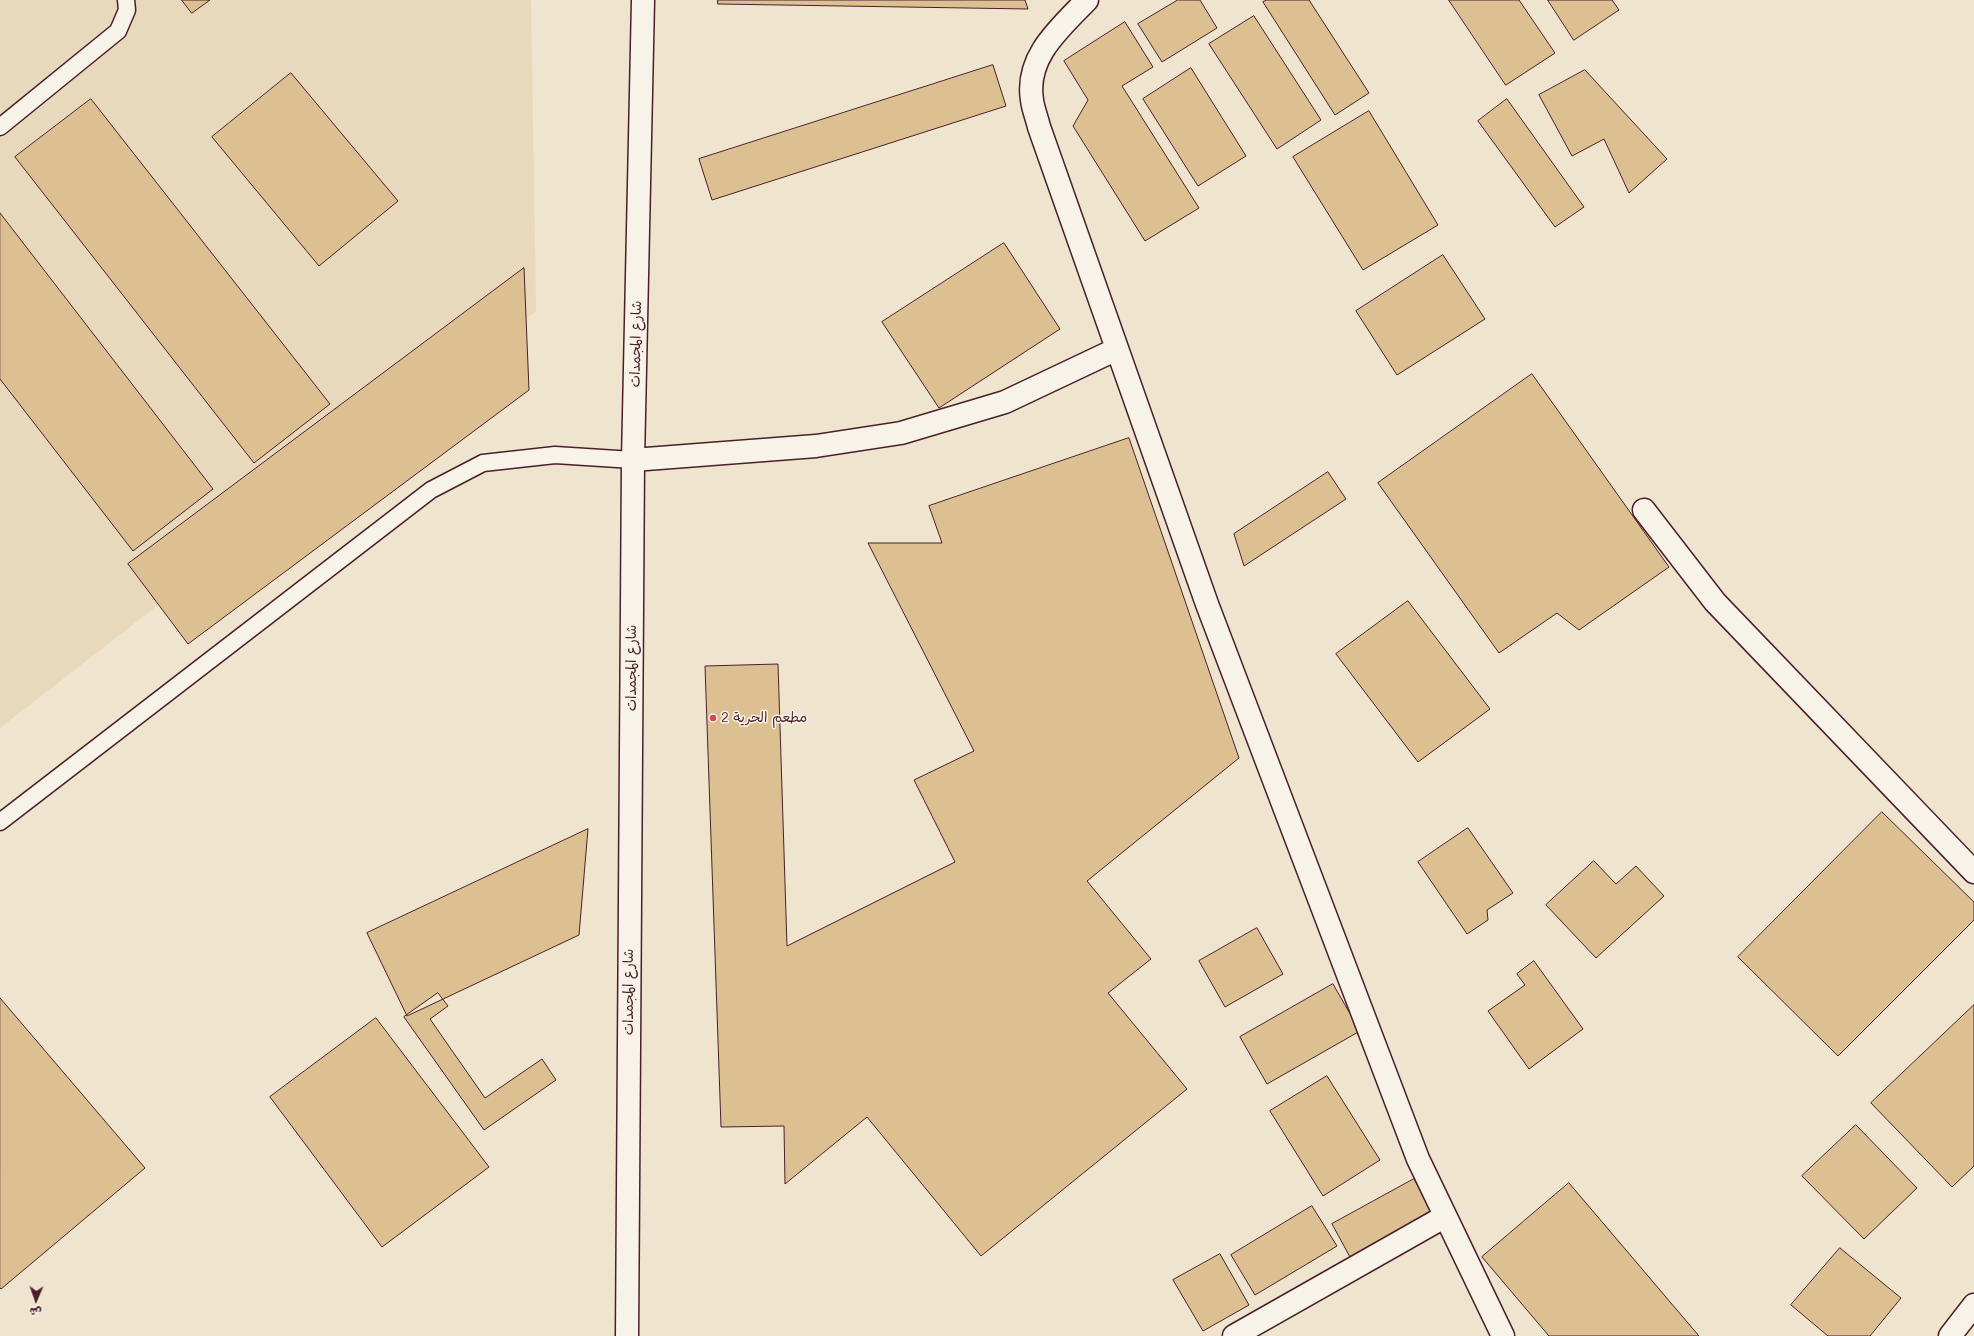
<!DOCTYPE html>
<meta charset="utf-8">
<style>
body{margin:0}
#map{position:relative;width:1974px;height:1336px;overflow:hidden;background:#efe4ce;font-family:Mali,"Playpen Sans Arabic",sans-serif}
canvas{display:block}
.north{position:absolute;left:16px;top:1280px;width:40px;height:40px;-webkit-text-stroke:3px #f7f3e8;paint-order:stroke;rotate:182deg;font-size:11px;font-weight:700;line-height:16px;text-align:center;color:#4a1f2b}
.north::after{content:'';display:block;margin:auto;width:14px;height:18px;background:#4a1f2b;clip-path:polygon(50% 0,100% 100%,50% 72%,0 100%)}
</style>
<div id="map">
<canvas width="1974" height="1336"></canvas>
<div class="north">ش</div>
</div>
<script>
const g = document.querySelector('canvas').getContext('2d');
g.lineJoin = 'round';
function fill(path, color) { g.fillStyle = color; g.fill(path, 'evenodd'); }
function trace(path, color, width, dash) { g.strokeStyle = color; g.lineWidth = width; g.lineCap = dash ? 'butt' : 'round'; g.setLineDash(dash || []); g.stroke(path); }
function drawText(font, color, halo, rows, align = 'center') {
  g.font = font + ' Mali,"Playpen Sans Arabic",sans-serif'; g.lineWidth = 3; g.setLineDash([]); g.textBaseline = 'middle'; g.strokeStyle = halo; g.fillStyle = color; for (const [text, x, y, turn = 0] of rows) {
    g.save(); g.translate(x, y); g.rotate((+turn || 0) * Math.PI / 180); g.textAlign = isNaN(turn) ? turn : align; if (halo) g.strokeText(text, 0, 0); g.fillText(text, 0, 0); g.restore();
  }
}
fill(new Path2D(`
 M0 0H531L536 311 0 728Z`), '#e9d9bc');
const building = new Path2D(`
 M182 0H210L192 13Z
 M718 0H1025L1028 9 718 4Z
 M1178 0H1200L1217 28 1162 62 1138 24Z
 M1267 0H1309L1369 93 1335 115 1263 2Z
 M1449 0H1519L1555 53 1506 85Z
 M1548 0H1612L1619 10 1574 40Z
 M1254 16 1321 120 1277 149 1209 44Z
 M1125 22 1153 67 1122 86 1199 208 1145 241 1073 126 1088 100 1064 61Z
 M993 65 1006 106 712 200 699 159Z
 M1191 68 1246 156 1198 186 1143 99Z
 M1585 70 1667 159 1629 193 1604 139 1572 156 1539 95Z
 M291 73 398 201 319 266 212 137Z
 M91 99 330 404 254 463 15 157Z
 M1507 99 1584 207 1555 227 1478 121Z
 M1369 111 1438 225 1363 270 1293 157Z
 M0 213 213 489 133 551 0 379Z
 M1004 243 1060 329 939 408 882 322Z
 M1443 255 1485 319 1397 375 1356 311Z
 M524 268 529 390 188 644 128 564Z
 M1532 374 1669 567 1579 630 1557 613 1499 653 1378 483Z
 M1129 438 1239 758 1087 881 1151 959 1108 993 1187 1089 981 1256 867 1117 785 1184 784 1126 721 1127 705 666 778 664 787 946 955 862 914 780 974 751 868 543H942L929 506Z
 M1328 472 1346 499 1244 566 1234 534Z
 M1408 601 1490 709 1418 762 1336 654Z
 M1882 812 1974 902V920L1838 1056 1738 957Z
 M1468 828 1513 893 1487 910 1488 920 1467 934 1418 862Z
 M588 829 579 935 407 1016 367 933Z
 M1594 861 1616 884 1636 866 1664 896 1596 958 1546 905Z
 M1257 928 1283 974 1225 1007 1199 961Z
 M1534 961 1583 1029 1529 1069 1488 1011 1525 985 1517 974Z
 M1333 984 1360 1031 1267 1084 1240 1037Z
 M438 993 448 1006 430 1019 485 1098 542 1059 556 1080 484 1130 404 1017Z
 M0 998 145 1168 1 1289 0 1288Z
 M1974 1005V1166L1952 1187 1871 1103Z
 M376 1018 489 1167 382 1247 270 1097Z
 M1327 1076 1380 1160 1323 1196 1270 1111Z
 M1856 1125 1917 1188 1864 1239 1802 1176Z
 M1414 1179 1432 1211 1350 1257 1332 1224Z
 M1569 1183 1699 1336H1549L1482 1257Z
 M1312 1206 1337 1246 1255 1295 1231 1255Z
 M1840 1248 1901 1298 1870 1336H1828L1791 1305Z
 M1220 1254 1249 1305 1203 1331 1173 1280Z`);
fill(building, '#dcc091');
trace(building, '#4a1f2b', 1);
const service = new Path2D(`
 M0 127 118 31 127 10 126 0
 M0 822 431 490 483 463 555 455 633 460`);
const minor = new Path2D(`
 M1087 0C1060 28 1025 57 1032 100 1033 109 1037 118 1039 127L1207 604 1418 1159 1503 1336
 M633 460 816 446 901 433 1005 402 1117 349
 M1644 510 1715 602 1974 872
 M1234 1336 1444 1217`);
const secondary = new Path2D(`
 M627 1336 633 460 643 0
 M1950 1336 1974 1305`);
trace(service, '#4a1f2b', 19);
trace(minor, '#4a1f2b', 25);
trace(secondary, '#4a1f2b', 25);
trace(service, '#f7f3e8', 16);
trace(minor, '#f7f3e8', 22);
trace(secondary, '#f7f3e8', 22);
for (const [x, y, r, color] of [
 [713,718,4,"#d1495b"]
]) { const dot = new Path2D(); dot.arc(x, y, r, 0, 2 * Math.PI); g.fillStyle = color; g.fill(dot); trace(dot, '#f7f3e8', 1.5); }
drawText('14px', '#4a1f2b', '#f7f3e8', [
 ["شارع المجمدات",636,344,-89],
 ["شارع المجمدات",632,668,-90],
 ["شارع المجمدات",629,992,-90]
]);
drawText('14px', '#4a1f2b', '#f7f3e8', [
 ["مطعم الحرية 2",721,718]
], 'left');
</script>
